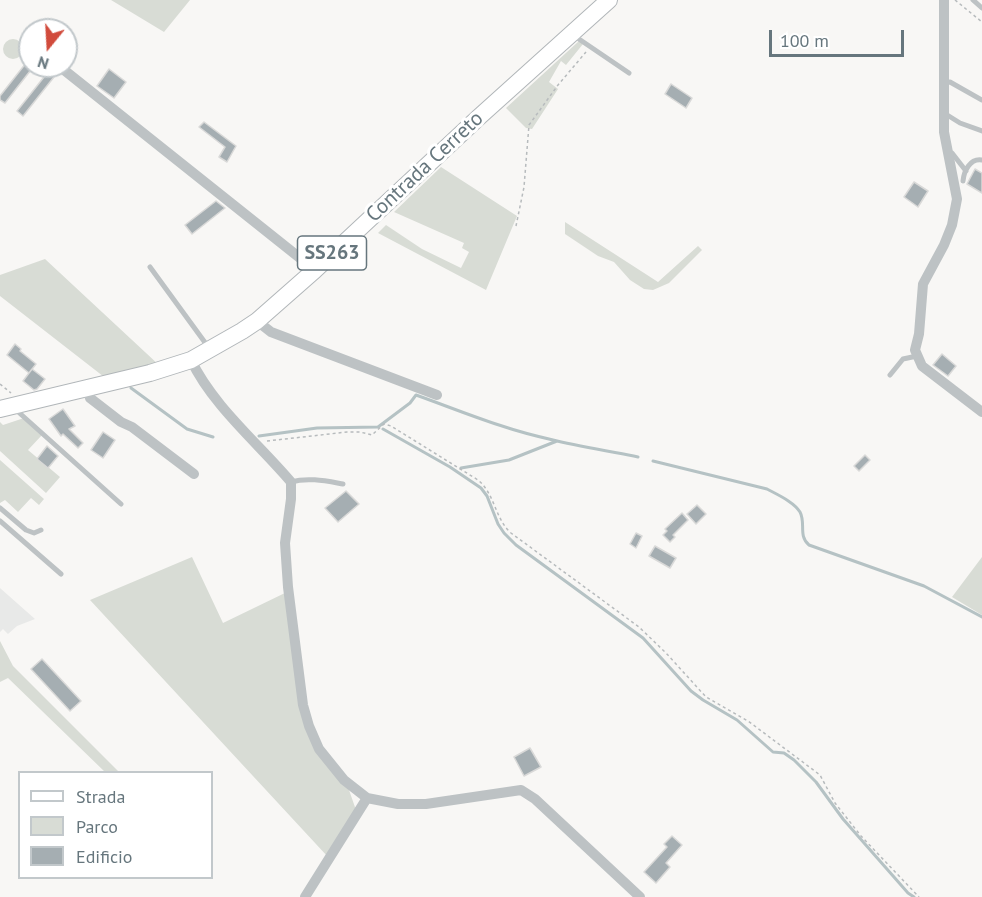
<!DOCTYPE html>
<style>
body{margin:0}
#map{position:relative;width:982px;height:897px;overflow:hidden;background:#f8f7f5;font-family:"PT Sans",sans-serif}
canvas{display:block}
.legend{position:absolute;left:18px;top:771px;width:195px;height:108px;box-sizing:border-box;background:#fff;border:2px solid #c2c8cb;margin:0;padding:8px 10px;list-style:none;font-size:18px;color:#66767d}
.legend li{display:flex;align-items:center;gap:12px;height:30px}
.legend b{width:30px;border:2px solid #c2c8cb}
.north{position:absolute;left:18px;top:18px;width:60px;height:60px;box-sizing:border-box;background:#fff;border:2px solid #c2c8cb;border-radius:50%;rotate:198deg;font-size:16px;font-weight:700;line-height:24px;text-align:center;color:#66767d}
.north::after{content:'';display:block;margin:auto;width:21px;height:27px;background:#d14b3c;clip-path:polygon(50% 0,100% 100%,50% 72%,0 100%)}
.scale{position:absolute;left:769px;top:30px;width:135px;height:27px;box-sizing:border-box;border:3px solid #66767d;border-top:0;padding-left:8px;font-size:18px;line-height:21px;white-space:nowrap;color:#66767d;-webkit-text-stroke:4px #fff;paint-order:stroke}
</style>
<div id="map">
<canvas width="982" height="897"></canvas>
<ul class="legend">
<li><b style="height:8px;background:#fff"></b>Strada</li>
<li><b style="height:16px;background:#d8dcd5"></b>Parco</li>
<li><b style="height:16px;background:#a5aeb2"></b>Edificio</li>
</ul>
<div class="north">N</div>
<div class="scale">100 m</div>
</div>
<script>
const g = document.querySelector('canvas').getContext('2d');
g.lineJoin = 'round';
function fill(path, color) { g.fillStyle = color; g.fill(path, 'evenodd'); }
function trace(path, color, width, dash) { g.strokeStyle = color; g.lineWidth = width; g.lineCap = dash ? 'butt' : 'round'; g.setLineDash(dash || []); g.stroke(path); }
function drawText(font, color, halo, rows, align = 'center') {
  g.font = font + ' "PT Sans",sans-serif'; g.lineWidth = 6; g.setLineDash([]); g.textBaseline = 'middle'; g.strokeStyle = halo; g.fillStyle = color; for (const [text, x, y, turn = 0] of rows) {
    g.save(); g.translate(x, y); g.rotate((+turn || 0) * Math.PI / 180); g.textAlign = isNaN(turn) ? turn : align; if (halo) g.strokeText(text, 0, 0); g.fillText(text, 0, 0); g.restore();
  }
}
fill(new Path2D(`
 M0 588 35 619 17 626 8 634 3 629 0 632Z`), '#e8e9e8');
fill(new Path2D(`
 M111 0H190L164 32Z
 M3 49a10 10 0 1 1 20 0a10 10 0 1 1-20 0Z
 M579 41 583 44 566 65 561 61 549 82 558 89 532 129 526 128 506 108Z
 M441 167 517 216 486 290 378 233 386 225 422 249 461 268 469 252 462 248 464 243 394 212Z
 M565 222 658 282 698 246 702 250 669 283 653 290 644 289 630 280 614 262 598 256 565 234Z
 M45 259 160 366 108 380 0 296V275Z
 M24 418 42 435 28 450 60 477 46 493 0 451V422L3 425Z
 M0 460 44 499 39 505 31 498 18 512 5 500 0 503Z
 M192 557 223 623 287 592 305 723 349 790 356 810 328 857 90 600Z
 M982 557V615L952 597Z
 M0 641 13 666 119 772H105L8 678 0 682Z`), '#d8dcd5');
trace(new Path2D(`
 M131 388 187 429 213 437
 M383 429 450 467 481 488 487 496 498 524 504 533 516 545 643 638 691 691 703 700 737 720 773 752 784 753 794 760 816 782 843 819 908 893 914 897
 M259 436 317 428 378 427 410 403 416 395C444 405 471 416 499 425 543 440 592 448 638 457
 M653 461 767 489C778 495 794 502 800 512 806 523 798 536 809 545L924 586 982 617
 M461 468 509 460 557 441`), '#b5c2c4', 3);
const building = new Path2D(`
 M30 58V66H34L5 103 0 100V96Z
 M109 69 126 82 114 98 97 86Z
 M48 72 54 77 23 116 17 111Z
 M671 84 692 98 686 108 665 94Z
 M204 122 236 146 227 162 219 157 225 147 199 127Z
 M975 169 982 173V193L967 184Z
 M914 182 928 191 918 207 904 197Z
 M216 201 225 208 192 234 185 225Z
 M15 344 21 349 20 351 36 364 29 373 7 355Z
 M942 354 956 366 948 376 933 365Z
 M32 369 45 379 37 389 34 390 23 381Z
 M63 409 75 426 69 429 83 443 78 448 63 434 61 436 49 419Z
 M103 432 115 440 103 458 91 450Z
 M47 446 58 456 48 468 37 459Z
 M865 455 870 460 859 471 854 466Z
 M346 491 359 504 338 522 325 508Z
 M697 505 706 514 696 524 687 514Z
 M682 513 688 520 673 535 675 537 670 542 663 535 667 531 665 529Z
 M636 533 642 536 636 548 630 544Z
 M655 546 676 558 670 568 649 556Z
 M42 659 81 701 70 711 31 669Z
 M530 748 541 767 524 776 514 757Z
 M672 836 682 845 666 863 670 867 656 883 644 872 667 847 664 844Z`);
fill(building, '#a5aeb2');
trace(building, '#d9d9d8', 1.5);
const primary = new Path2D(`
 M0 409 150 373 191 360 242 331 257 321 315 270 479 117 609 0`);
trace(primary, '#b1b6b9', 18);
trace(new Path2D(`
 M955 0 982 22
 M516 226 524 187 529 125 558 85 586 52
 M0 384 11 393
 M267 441 347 432H360L372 435 384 424 391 426 478 480C495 494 495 519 511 533L639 627 666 653 706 697 748 721 820 775 835 803 861 836 919 897`), '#b7bbbd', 1.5, [3, 3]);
trace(new Path2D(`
 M973 0 982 8
 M573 35 629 73
 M944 83 950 82 982 100
 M944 113 960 123 982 131
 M949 153H952L966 171
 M963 181C964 171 970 158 982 160
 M150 267 209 348
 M890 375 903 359 917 356
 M15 409 121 504
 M291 482C308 477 326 481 343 484
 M0 508 26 530 34 533 41 530
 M0 521 61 574`), '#bdc2c4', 5);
trace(new Path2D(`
 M944 0V132L957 199 952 225 944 245 923 284 919 334 915 350 922 366 982 412
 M59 66 315 270
 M257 321 271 332 437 395
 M191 360C213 406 258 443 291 482V499L285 543 288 587 303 705 309 726 319 749 344 780 367 798 398 804H426L521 790 535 799 640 897
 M87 388 90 398 121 422 132 427 194 474
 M305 897 367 798`), '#bdc2c4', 10);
trace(primary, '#fff', 16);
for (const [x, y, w] of [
 [332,253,69]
]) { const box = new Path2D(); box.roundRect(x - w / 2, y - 17, w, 34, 4.5); g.fillStyle = '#fff'; g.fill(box); trace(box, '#66767d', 1.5); }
drawText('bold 20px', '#66767d', null, [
 ["SS263",332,253]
]);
drawText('21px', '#66767d', '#fff', [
 ["Contrada Cerreto",425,167,-43]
]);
</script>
